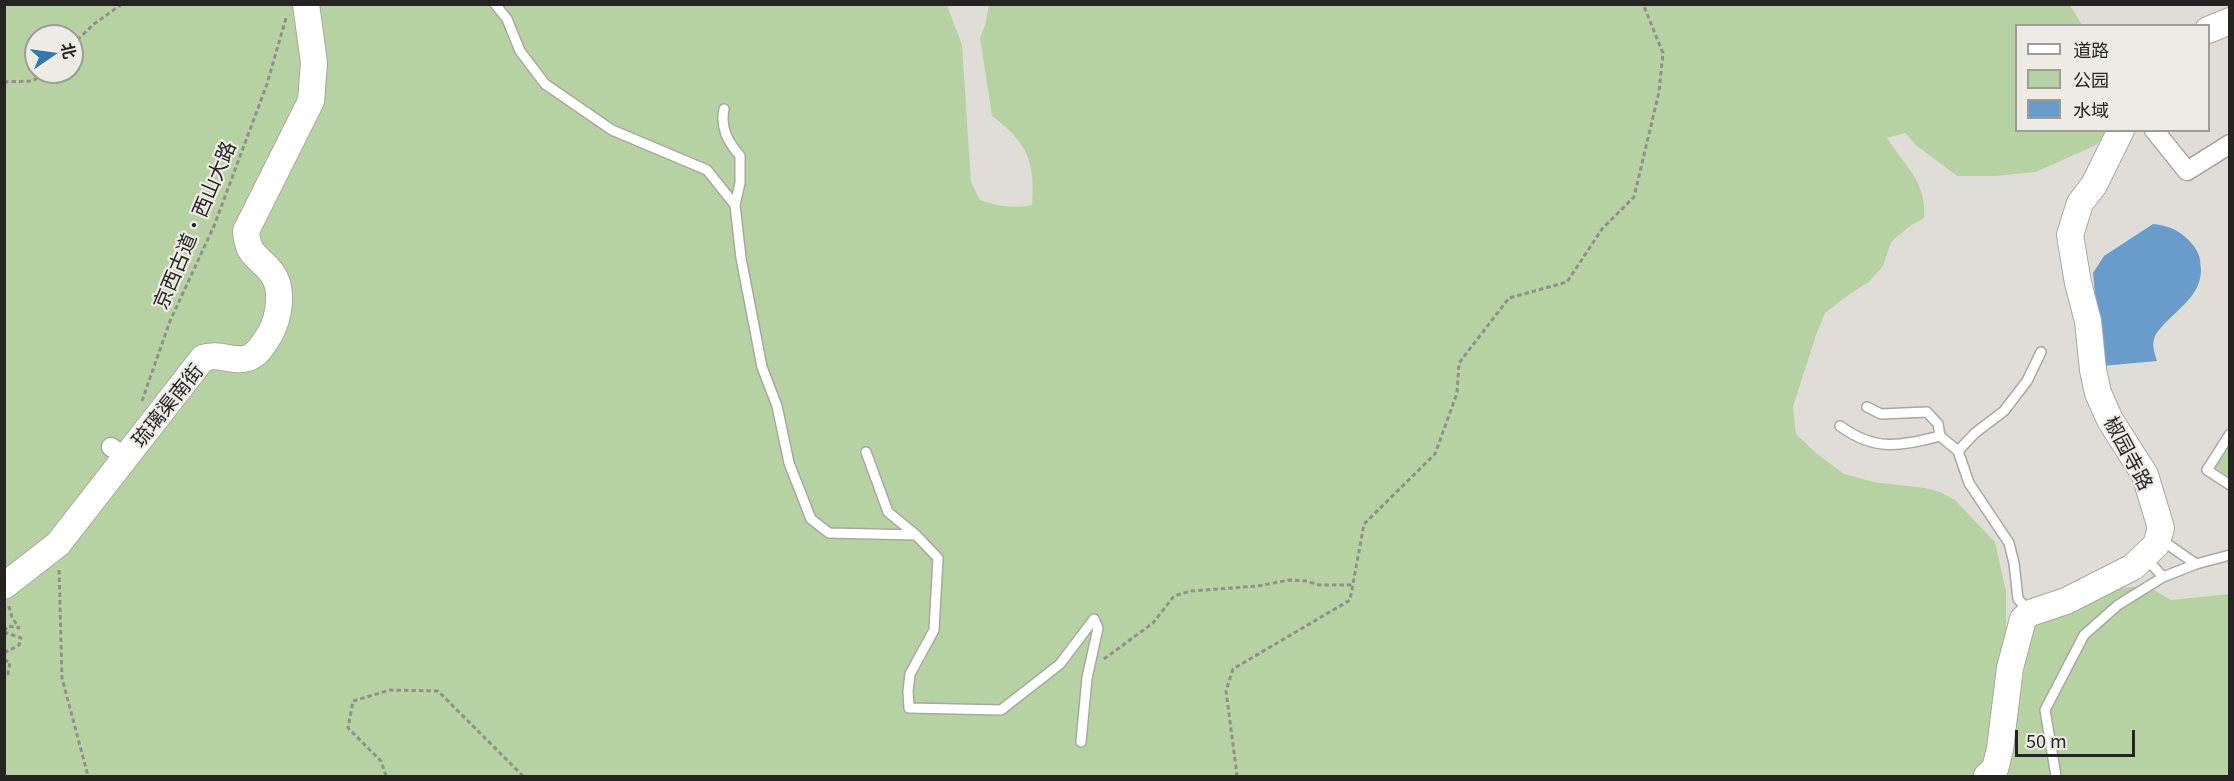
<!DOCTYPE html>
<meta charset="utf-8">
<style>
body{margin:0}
#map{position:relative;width:2234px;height:781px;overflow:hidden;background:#e0ddd9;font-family:Georgia,"Noto Sans SC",serif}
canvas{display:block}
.frame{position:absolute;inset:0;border:6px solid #252422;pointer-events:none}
.legend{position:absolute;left:2015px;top:24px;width:195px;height:108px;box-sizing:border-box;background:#eeebe7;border:2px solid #9e9b98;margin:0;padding:8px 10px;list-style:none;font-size:18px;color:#252422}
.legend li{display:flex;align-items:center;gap:12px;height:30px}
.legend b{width:30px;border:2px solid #9e9b98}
.north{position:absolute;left:24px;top:24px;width:60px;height:60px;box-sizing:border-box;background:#eeebe7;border:2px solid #9e9b98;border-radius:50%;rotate:77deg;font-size:16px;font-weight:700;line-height:24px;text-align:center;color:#252422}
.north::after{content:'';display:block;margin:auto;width:21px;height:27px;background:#317aae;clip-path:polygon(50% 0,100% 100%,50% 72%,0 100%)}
.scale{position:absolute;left:2015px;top:730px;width:120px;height:27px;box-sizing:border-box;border:3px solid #252422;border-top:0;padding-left:8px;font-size:18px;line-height:21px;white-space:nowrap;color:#252422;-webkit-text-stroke:4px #eeebe7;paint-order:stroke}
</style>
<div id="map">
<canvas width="2234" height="781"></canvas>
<div class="frame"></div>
<ul class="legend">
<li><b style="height:8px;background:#fff"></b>道路</li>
<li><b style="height:16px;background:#b7d2a2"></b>公园</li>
<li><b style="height:16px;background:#699ccb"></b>水域</li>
</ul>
<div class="north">北</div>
<div class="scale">50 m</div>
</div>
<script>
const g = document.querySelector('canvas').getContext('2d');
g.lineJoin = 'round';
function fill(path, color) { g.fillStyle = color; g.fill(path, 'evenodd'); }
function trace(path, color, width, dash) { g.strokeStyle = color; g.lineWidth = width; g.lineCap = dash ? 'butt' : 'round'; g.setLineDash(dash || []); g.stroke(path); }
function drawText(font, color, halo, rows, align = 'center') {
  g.font = font + ' Georgia,"Noto Sans SC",serif'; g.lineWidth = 4.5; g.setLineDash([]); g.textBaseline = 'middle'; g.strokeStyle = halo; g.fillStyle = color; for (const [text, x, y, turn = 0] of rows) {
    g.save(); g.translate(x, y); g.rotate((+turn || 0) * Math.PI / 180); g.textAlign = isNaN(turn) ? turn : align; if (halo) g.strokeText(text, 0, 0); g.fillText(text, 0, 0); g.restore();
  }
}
fill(new Path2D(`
 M5 5H947L962 45 971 182 980 200C998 206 1013 209 1032 205 1035 161 1027 142 992 116L980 38 985 25 989 5H2070L2082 25 2016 26V130L2109 131 2096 145 2036 172 1995 176H1957L1917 146 1905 133 1887 138C1905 166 1927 182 1924 218L1910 226 1891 242 1883 266 1869 282 1851 293 1825 313 1816 335 1793 407 1796 434 1816 453 1844 474 1874 482 1925 488 1940 492 1955 500 1995 542 2006 591V626L2037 620 2118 588 2147 586 2171 600 2229 594V776H5ZM36 36H72V72H36Z
 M2229 440V477L2213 466Z`), '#b7d2a2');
fill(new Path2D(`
 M2153 224C2169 225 2183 232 2193 245 2200 254 2200 259 2201 270 2201 299 2170 313 2156 334 2151 343 2154 352 2157 361L2102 366 2093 273 2104 256Z`), '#699ccb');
const lane = new Path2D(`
 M495 4 507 19 520 51 545 84 612 130 707 170 735 205 741 258 762 367 777 406 789 463 811 519 829 533 916 535 938 558 934 630 910 674 908 691 909 708 1001 710 1060 664 1094 619 1098 628 1087 678 1081 742
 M724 109C720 128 728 142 740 156V183L735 205
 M1867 407 1881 414 1927 412 1938 424 1940 436 1958 451
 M1840 426C1876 452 1899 446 1940 436
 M2230 434 2207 470 2230 485
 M866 452 888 512 916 535
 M2160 539 2196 564 2230 555
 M2145 557 2163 577
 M2029 611 2018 599 2014 563 2009 543 1969 483 1958 451 1975 433 2004 411 2027 381 2041 352
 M2056 776 2045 710 2084 635 2118 605 2163 577 2196 564`);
const street = new Path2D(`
 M2154 130 2187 171 2230 144
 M111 447 125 457`);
const secondary = new Path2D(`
 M2208 30 2230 21
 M4 586 58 544 203 358C219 352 233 363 248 358 259 354 264 343 270 334 279 318 284 289 272 273 257 254 248 257 246 231L311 101 314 63 306 4
 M1987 776 1995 769 2000 749 2010 668 2023 619 2030 613 2066 601 2133 567 2156 545 2161 528 2145 475 2110 420 2098 393 2093 370 2088 321 2078 283 2070 235 2080 203 2094 185 2121 130`);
trace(lane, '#a9a7a3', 12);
trace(street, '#a9a7a3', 21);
trace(secondary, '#a9a7a3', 28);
trace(new Path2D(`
 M72 45 94 24 122 4
 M4 82 33 81 44 72
 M142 401 170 321 214 226 267 84 286 18
 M59 570 62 678 88 776
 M4 631 8 626 19 628 12 617 8 604
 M4 632 21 638 19 645 4 653
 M1104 659 1153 623 1174 596 1191 591 1258 586 1289 580 1306 581 1319 585H1352
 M4 660 10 662 8 674H4
 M4 776H5
 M386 776 381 761 348 728 353 701 390 690 438 691 523 776
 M1236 776 1237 775 1226 691 1233 669 1350 600 1364 524 1435 454 1457 393 1459 363 1509 298 1567 282 1602 229 1634 197 1659 92 1663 53 1643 4`), '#918f8c', 3, [4.5, 3]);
trace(lane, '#fff', 9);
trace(street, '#fff', 18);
trace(secondary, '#fff', 26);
drawText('20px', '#252422', '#eeebe7', [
 ["京西古道·西山大路",194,225,-67],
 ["琉璃渠南街",167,405,-51],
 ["椒园寺路",2129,453,62]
]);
</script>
